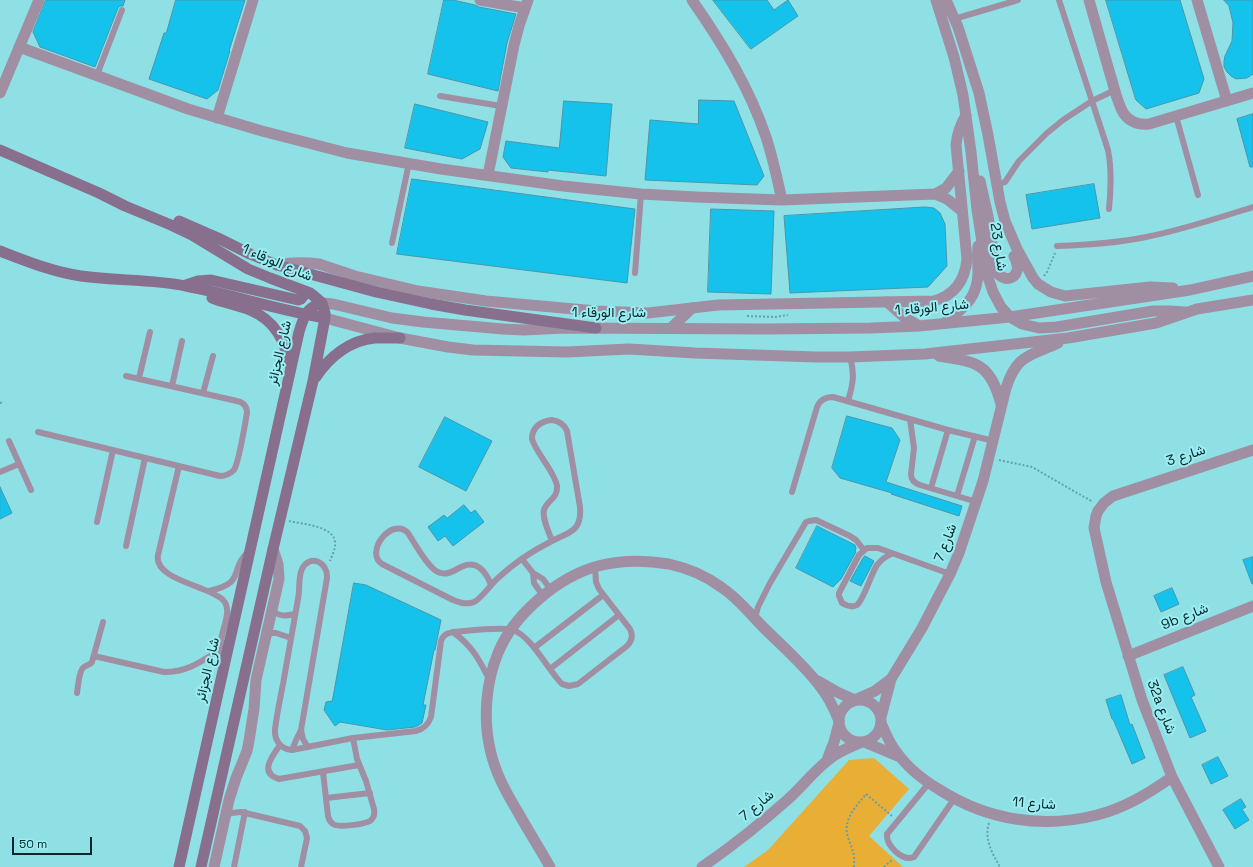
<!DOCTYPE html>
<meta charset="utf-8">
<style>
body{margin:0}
#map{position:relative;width:1253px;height:867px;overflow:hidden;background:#8fe0e5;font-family:"Space Grotesk",sans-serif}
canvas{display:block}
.scale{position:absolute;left:12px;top:837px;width:80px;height:18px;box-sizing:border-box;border:2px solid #03272a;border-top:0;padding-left:5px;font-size:12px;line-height:14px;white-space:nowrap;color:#03272a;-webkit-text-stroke:3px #9cedf2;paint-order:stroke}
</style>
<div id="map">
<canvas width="1253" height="867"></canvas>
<div class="scale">50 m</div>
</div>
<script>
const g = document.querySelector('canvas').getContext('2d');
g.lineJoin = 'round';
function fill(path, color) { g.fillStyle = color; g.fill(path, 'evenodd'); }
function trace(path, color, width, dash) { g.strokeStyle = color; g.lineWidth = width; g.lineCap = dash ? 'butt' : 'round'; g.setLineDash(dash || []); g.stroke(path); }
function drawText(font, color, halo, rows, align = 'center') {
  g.font = font + ' "Space Grotesk",Vazirmatn,sans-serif'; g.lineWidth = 4; g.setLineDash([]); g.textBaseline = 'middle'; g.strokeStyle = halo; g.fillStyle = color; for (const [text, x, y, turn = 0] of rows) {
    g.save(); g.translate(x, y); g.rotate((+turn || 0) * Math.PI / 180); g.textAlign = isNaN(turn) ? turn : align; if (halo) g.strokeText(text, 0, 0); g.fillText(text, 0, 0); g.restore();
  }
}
fill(new Path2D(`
 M874 758 909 789 869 836 903 867H744L768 850 849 760Z`), '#e9ae35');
const building = new Path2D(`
 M46 0H125L123 6H120L118 8 95 67 40 47 33 32Z
 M176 0H245L229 51H230L218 90 207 99 149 79 164 33H166Z
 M444 0H453L475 5 479 7 516 14 507 43 498 91 428 74Z
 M713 0H767L774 10 788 0 798 16 751 49Z
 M1106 0H1180L1204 79 1199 93 1146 109 1136 100Z
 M1224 0H1253V74L1247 78 1236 79 1231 76 1227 72 1224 67V61L1225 56 1232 41 1233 23 1229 6Z
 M699 100 734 101 764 176 757 185 645 180 650 120 698 124Z
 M564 101 612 104 606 176 548 170V172L511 168 503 157 506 141 559 148Z
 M415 104 488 122 480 149 462 159 405 148Z
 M1253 114V167H1250L1237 119Z
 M412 179 635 209 627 283 397 254Z
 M1094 184 1100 218 1032 229 1026 195Z
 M925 207 934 208 940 213 945 224 947 266 928 287 790 293 784 216Z
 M711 209 774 211 771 294 708 292Z
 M847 416 892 428 900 440 886 482 962 506 959 516 891 494 892 493 840 478 832 468Z
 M445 417 492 441 466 491 419 467Z
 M0 487 12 513 0 519Z
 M464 505 471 513 475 510 484 522 453 546 445 536 438 541 428 527 444 515 447 518Z
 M817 526 855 545 856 548 855 551 856 552 841 579 833 587 796 568Z
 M865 556 874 561 861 586 850 581 863 558Z
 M1253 557V584H1252L1243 560Z
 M354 583 366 585 441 620 435 650H434L423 705H426L422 723 419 725 415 727 387 730 340 722 335 726 324 710 326 702 332 701Z
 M1172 588 1179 604 1161 612 1154 596Z
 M1183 667 1195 695 1191 697 1206 731 1190 738 1164 675Z
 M1121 695 1130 725 1132 724 1145 758 1132 764 1113 719H1112L1106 700Z
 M1218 757 1228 776 1211 784 1202 765Z
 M1241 799 1246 807 1242 809 1249 820 1235 829 1223 810Z`);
fill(building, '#14c2eb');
trace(building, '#4d95ab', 1);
trace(new Path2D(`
 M1044 276 1047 272 1055 253
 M747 316 775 317 788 315
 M0 403 4 402
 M999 460 1032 467 1093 502
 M289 521C302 524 334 526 335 542 336 549 332 555 330 561
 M989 823C984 839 992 853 1000 867
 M854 867C855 854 853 852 849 840 841 821 855 808 866 794L892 816
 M884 867 893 859`), '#61a3a7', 2, [2, 2]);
trace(new Path2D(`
 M1059 0 1108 150C1112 170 1111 189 1109 209
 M954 19 1018 0
 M97 75 122 10
 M440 96 501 106
 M1176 116 1198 195
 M997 185 1005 182 1019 161 1047 133 1063 120 1092 101 1115 90
 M392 243 409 163
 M1057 246C1087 245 1117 243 1146 237 1182 230 1218 218 1253 207
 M635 273 641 194
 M139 378 150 332
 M172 386 182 341
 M203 393 213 356
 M848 401C853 384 855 375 850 357
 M910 419 914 448 911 474C911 480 914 483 920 485L977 502
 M552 420C559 421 564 424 567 431L580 507C582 531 570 532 552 541 549 532 542 519 544 510 547 500 558 499 557 486 555 472 536 453 532 439 532 427 541 421 552 420Z
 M38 432 220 476C225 476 230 474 234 470 239 462 245 424 247 413 247 406 243 402 237 401L126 376
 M9 441 31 490
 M179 466 158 555C153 580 210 586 223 600 233 610 222 628 221 641 220 647 222 653 224 659
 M0 472 19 464
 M931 488 948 430
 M792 492 817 407C820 400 825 397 833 397L948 430 994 441
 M957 496 975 436
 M97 522 113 450
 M126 546 145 458
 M892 554C886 556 881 560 877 565 871 574 864 599 857 605 852 608 847 606 842 603L839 596V593L859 555 867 548H878L950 574
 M522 559 533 573 543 579 551 590
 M533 573 534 583 543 596
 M491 585C486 572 477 559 461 567 453 571 447 576 438 572 428 568 414 542 408 533 392 516 364 552 382 564L453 600C460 603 467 605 474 602 482 598 491 584 498 578 514 563 532 551 552 541
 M209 591C247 583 228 570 249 551
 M272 610C279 617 286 616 295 614
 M755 618 758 607 770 583 806 522 809 521 816 520 850 536 856 540 864 550
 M453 632C472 646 479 659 489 679
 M267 633H276L291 638
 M534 648 603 595
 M94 656 164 672C188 672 202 661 221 649
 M550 669 619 615
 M77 693C78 687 79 670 84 667 87 665 90 665 92 662L103 622
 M301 730 303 739 308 747
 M280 745C273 755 258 773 279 779L359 765
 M292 750 296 740 301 730 327 578C328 561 309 554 302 569 298 577 300 590 298 599 293 627 288 655 283 684 280 699 277 714 275 729 274 741 281 749 292 750L353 738 416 731C424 729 428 725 431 717L441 641C444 631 455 632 464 631 474 630 504 627 513 630 531 636 548 670 562 684L569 686 578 684 627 646C632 641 633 635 630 629L599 589 596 582 595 567
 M323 772 328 816C329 820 330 822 333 824 338 828 365 824 370 821 374 818 375 814 374 809L366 781 357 759 353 738
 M929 783 887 834C886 845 902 862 914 857L954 799
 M326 798 370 793
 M225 816 231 813 241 812 300 826 305 831 307 838 301 867
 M234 867 245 812`), '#a08ea3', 6);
trace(new Path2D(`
 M480 0 525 8
 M692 0C722 43 749 87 766 137 773 158 777 179 782 200
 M1089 0C1096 25 1103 49 1110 74 1114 86 1117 103 1124 114 1130 122 1139 125 1149 124L1253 93
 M1197 0 1227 101
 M19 47 188 109 262 131 347 153 441 169 563 186 641 194 696 197 782 200 935 194 947 199 962 211
 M0 93 39 0
 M217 118 253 0
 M488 175 514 45 519 26 528 0
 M935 194 946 188 959 171
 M277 265C292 262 305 262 319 264L355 276 418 291 486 301 596 311 648 313 718 305 934 301C955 295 965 280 967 259L956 145C957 134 960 125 966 115
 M1128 656 1253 606
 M818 681 837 692 855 700
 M881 723C885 732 889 742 895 750 906 766 923 780 940 790 987 820 1042 829 1097 815 1125 808 1149 793 1172 777
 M864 742 900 757
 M550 867C540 849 529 832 519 814 507 794 495 773 490 749 483 718 486 682 498 653 514 614 558 577 598 566 621 560 645 560 669 564 687 568 706 576 721 587 738 598 749 613 763 627 781 645 804 665 819 685 828 696 834 708 839 721
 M1219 867 1172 777 1142 700 1106 582 1094 528 1096 516 1098 511 1104 503 1113 496 1253 450`), '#a08ea3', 11);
trace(new Path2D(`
 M936 0 954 57 963 95 971 152 977 210 987 274 993 292 1001 307 1010 317 1022 324 1039 328 1057 327 1153 311H1170L1185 312
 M946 0 958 27 979 93 988 135 1000 202 1005 221 1017 249 1033 278 1038 284 1051 292 1065 296 1150 287 1173 288
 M980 181 988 216 996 270C1003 286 1026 278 1014 256
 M887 302 904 317 919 326
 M322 303 333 304 392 318 423 322 503 329 524 330 564 328 766 329 871 328 919 326 1010 317 1190 290 1253 276
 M325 318 400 338 448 347 473 350 567 352 629 349 695 353 816 357H850L925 354 1068 338 1156 323 1197 309 1253 300
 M946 322C963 308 977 299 978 274 978 265 977 255 978 246
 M671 328 692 308
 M939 356C977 362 990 363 1001 404
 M857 699 875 691 891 679
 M839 721a21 21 0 1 1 42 0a21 21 0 1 1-42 0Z
 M881 717 891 679 922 628 950 574 959 553 983 481 1006 388C1017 354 1030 356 1058 343
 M827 760 834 742 839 723
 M214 867 229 800 236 778 247 751 249 741 254 709 256 680 279 579 278 564 273 549
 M702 867C731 847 759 825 786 801 800 789 812 773 827 761 836 752 850 747 862 742`), '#a08ea3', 11);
trace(new Path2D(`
 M0 150 99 193 125 206 171 225 192 235 248 269 270 278 310 293 314 296 322 303 325 313V318L313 381 273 549 201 867
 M179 221 218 238 250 254 277 265 376 292 431 304 465 310 596 328
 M0 251C26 261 53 272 81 276 116 281 151 279 186 286 233 295 278 310 325 318
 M186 285 198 281 211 280 298 300 301 299 304 295 303 291
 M212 298C224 303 238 305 250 310 276 321 285 341 290 366
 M316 377C329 357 350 340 375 338 383 338 392 338 400 338
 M179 867 299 332C304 317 305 308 322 303`), '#886f8d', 11);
drawText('14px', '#03272a', '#9cedf2', [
 ["شارع 23",998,247,81],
 ["شارع الورقاء 1",277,263,23],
 ["شارع الورقاء 1",932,308,-5],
 ["شارع الورقاء 1",609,313],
 ["شارع الجزائر",280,353,-77],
 ["شارع 3",1186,456,-18],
 ["شارع 7",946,543,-69],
 ["9b شارع",1185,617,-22],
 ["شارع الجزائر",208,670,-77],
 ["32a شارع",1161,707,69],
 ["شارع 11",1034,804,4],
 ["شارع 7",757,806,-40]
]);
</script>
